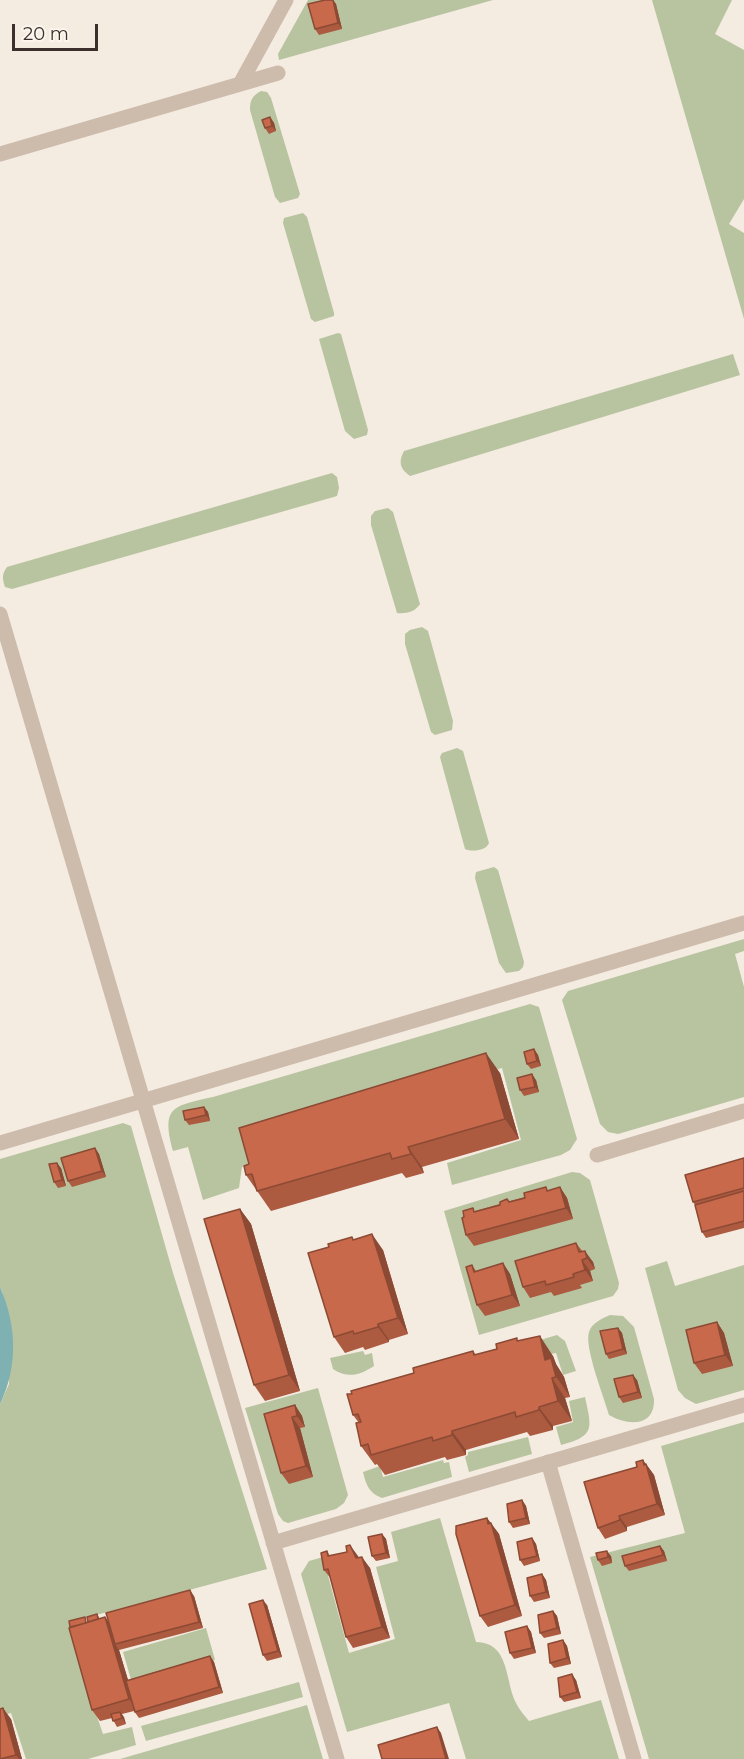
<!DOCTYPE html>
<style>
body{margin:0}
#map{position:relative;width:744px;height:1759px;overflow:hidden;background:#f4ebe1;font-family:Montserrat,sans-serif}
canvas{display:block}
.scale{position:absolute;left:12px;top:24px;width:86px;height:27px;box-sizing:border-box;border:3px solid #3b302b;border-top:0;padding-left:8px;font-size:18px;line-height:21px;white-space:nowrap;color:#3b302b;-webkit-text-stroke:4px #fbf5ee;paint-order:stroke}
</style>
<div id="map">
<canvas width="744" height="1759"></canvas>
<div class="scale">20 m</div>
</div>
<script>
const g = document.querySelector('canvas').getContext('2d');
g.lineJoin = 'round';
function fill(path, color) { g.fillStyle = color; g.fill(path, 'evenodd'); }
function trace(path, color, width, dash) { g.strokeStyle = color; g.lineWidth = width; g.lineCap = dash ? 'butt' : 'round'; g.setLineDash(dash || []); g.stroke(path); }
fill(new Path2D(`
 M308 0H493L279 60 278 54Z
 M652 0H732L715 34 744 50V199L729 224 744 233V319Z
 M261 91 267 92 271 98 300 194 298 198 280 203 275 197 250 110C250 100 252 96 261 91Z
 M303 213 307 217 334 313V316L315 322 311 319 283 223 284 218Z
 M338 333 341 334 368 430 367 435 354 439 345 431 319 339Z
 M733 354 740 375 410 476C400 469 398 462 404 451Z
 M332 473 337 477 339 488 337 496 12 589 5 587C2 578 2 574 7 567Z
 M388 508 393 512 420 604C415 612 406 614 397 613L371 525V516L375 511Z
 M422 627 428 631 453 721 452 730 435 735 431 732 405 644V634L410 630Z
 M457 748 463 751 489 843C486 851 472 852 465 849L440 757 442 753Z
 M494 867 498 870 524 962 523 967 519 971 506 973 499 963 475 878 476 872Z
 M744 939V951L735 954 744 987V1097L618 1134 608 1132 600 1124 562 1000 568 991Z
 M530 1004 539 1007 577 1139 570 1150 561 1155 452 1185 447 1163 521 1140 502 1068 250 1144 255 1162 242 1167 239 1188 203 1200 188 1147 173 1151C161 1106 173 1106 213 1097Z
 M123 1123 131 1126 173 1273 267 1569 74 1621 76 1655 103 1734 132 1727 136 1745 88 1759H26L11 1713 0 1716V1404L9 1384 3 1294 0 1287V1159Z
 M572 1172 580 1173 590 1180 619 1283 618 1289 613 1296 479 1335 444 1211Z
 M667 1261 675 1286 744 1265V1390L696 1404 685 1398 678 1390 645 1268Z
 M610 1315 623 1316 634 1327 654 1399C655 1427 628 1426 609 1415 604 1397 584 1347 589 1332 592 1323 601 1319 610 1315Z
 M557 1335 565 1341 576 1371 563 1375 556 1353 532 1358 530 1343Z
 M363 1351 365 1355 372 1353 374 1366C360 1375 348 1379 333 1369L330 1358Z
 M318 1388 348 1495 344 1503 336 1509 288 1523 283 1521 278 1514 245 1408Z
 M585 1397C592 1429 595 1436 561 1445L556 1427 573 1422 569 1401Z
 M744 1422V1759H649L590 1557 685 1533 661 1446Z
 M528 1437 532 1454 469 1472 465 1457 468 1455V1452Z
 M443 1460 444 1463 449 1462 452 1477 382 1498C369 1493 366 1485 363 1472L380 1466 383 1477Z
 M440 1518 476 1642C509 1642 505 1679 515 1701 518 1708 524 1715 529 1721L601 1700 619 1759H466L449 1703 347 1732 301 1574 309 1561 323 1557 349 1653 395 1639 376 1567 398 1561 391 1532Z
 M206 1628 215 1660 132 1683 123 1652Z
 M299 1682 303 1697 146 1741 141 1726Z
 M307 1705 323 1759H120Z`), '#b8c4a0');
fill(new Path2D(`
 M0 1287C17 1326 18 1366 0 1404Z`), '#7fb0b2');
trace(new Path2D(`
 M240 84 286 0
 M0 154 278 73
 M0 614 337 1759
 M0 1143 744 923
 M597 1155 744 1111
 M548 1462 634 1759
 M273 1543 744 1405`), '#cdbbac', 15);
fill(new Path2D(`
 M325 0H333L336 4 342 29 319 35 315 29Z
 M270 117 274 123 276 131 269 134 265 128Z
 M534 1049 538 1055 541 1066 531 1069 527 1064Z
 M500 1073 519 1139 422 1167 424 1173 406 1178 402 1173 271 1211 246 1175Z
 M536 1080 539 1092 524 1096 520 1090Z
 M204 1107 208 1112 210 1121 189 1125 185 1120Z
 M95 1148 99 1154 106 1177 72 1187 68 1181Z
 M744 1158V1228L706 1238 702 1232 695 1205 693 1202Z
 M61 1168 66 1186 58 1188 54 1182Z
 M560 1187 567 1198 573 1219 474 1246 466 1235 464 1217 475 1211Z
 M240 1209 251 1224 300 1391 265 1401 254 1385Z
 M352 1237 354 1240 383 1250 408 1334 389 1340V1342L365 1350 363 1347 345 1353 334 1337 329 1247Z
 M576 1243 583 1252 593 1262 595 1269 590 1271 593 1281 580 1285 582 1288 554 1296 551 1292 530 1298 523 1287Z
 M503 1263 510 1274 520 1306 485 1316 477 1305 472 1265 476 1271Z
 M717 1322 724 1333 733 1366 702 1374 694 1363Z
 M618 1328 622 1333 627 1354 609 1359 606 1354Z
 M519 1341 553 1356 556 1364 564 1377 570 1397 565 1398 572 1421 553 1426V1430L530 1436 527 1432 466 1450V1455L447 1460 445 1457 385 1475 377 1464 375 1465 361 1446 359 1423 353 1415 414 1373 473 1351 476 1355 497 1349Z
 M637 1380 642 1398 623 1403 619 1397Z
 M295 1405 302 1416 305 1427 300 1428 313 1477 289 1484 281 1473Z
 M646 1464 654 1475 665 1515 627 1527V1531L605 1539 598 1528 637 1467Z
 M522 1500 526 1506 530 1524 513 1528 509 1522Z
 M487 1518 499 1534 522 1616 488 1627 480 1616Z
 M382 1534 386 1539 390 1558 376 1561 372 1556Z
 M532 1538 536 1544 540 1561 524 1566 520 1560Z
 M660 1546 664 1551 667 1561 629 1571 625 1566Z
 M327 1551 330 1556 359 1558 370 1568 390 1638 353 1648 346 1637 331 1579 324 1570Z
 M611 1556 612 1563 602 1566 598 1560Z
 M542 1574 546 1580 550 1598 534 1602 530 1596Z
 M194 1596 203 1628 119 1650 128 1680 210 1656 214 1662 223 1693 139 1718 134 1711 122 1714 126 1724 117 1727 112 1718 100 1721 92 1710 71 1627 88 1622 97 1614 100 1619 105 1617 109 1623Z
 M267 1605 282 1657 267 1661 263 1655Z
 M553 1611 557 1616 561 1634 544 1638 540 1633Z
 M527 1626 531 1632 536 1653 514 1659 510 1653Z
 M563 1640 567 1646 571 1664 554 1668 550 1663Z
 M576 1680 581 1698 564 1702 560 1697Z
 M11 1719 22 1759H0Z`), '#ac5a40');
fill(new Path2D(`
 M333 0 336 4 342 29 338 23Z
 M270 117 274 123 276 131 272 126Z
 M534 1049 538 1055 541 1066 537 1061Z
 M486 1053 500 1073 519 1139 505 1119Z
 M532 1074 536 1080 539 1092 535 1087Z
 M204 1107 208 1112 210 1121 206 1115Z
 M408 1147 422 1167 424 1173 411 1154Z
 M95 1148 99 1154 106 1177 102 1171Z
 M57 1163 61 1168 66 1186 62 1180Z
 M560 1187 567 1198 573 1219 566 1208Z
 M240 1209 251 1224 300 1391 289 1375Z
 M372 1234 383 1250 408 1334 398 1318Z
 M585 1251 593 1262 595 1269 587 1258Z
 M582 1260 590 1271 593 1281 585 1270Z
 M503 1263 510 1274 520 1306 512 1295Z
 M717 1322 724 1333 733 1366 725 1355Z
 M378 1324 389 1340V1342L378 1327Z
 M618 1328 622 1333 627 1354 623 1349Z
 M540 1336 553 1356 556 1364 564 1377 570 1397 545 1360Z
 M633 1375 637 1380 642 1398 638 1392Z
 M552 1378 565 1398 572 1421 558 1401Z
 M295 1405 302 1416 305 1427 297 1416Z
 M539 1407 553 1426V1430L539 1410Z
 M292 1417 300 1428 313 1477 306 1466Z
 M452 1431 466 1450V1455L452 1435Z
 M643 1460 654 1475 665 1515 657 1504Z
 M522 1500 526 1506 530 1524 526 1518Z
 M619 1516 627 1527V1531L620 1520Z
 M487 1518 499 1534 522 1616 515 1605 488 1524Z
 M382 1534 386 1539 390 1558 386 1553Z
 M532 1538 536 1544 540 1561 537 1556Z
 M350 1545 358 1556 363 1569 356 1558Z
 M660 1546 664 1551 667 1561 663 1555Z
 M607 1551 611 1556 612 1563 608 1557Z
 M362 1557 370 1568 390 1638 382 1627Z
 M542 1574 546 1580 550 1598 546 1592Z
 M190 1590 194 1596 203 1628 199 1622Z
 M263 1600 267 1605 282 1657 278 1651Z
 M553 1611 557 1616 561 1634 557 1628Z
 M105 1617 113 1628 115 1644 119 1650 137 1710 129 1699Z
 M527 1626 531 1632 536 1653 532 1648Z
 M563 1640 567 1646 571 1664 567 1658Z
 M210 1656 214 1662 223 1693 219 1687Z
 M572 1674 576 1680 581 1698 577 1692Z
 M3 1708 11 1719 22 1759H19L16 1755Z
 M120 1712 124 1717 126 1724 122 1718Z
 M437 1727 441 1733 449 1759H446Z`), '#8c4a34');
const building = new Path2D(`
 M325 0H333L338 23 315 29 308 4Z
 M270 117 272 126 265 128 262 120Z
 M534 1049 537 1061 527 1064 524 1052Z
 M486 1053 505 1119 408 1147 411 1154 392 1159 390 1153 257 1191 252 1174 246 1175 244 1166 249 1164 239 1128Z
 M532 1074 535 1087 520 1090 517 1078Z
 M204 1107 206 1115 185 1120 183 1111Z
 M95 1148 102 1171 68 1181 61 1158Z
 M744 1158V1188L693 1202 685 1175Z
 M57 1163 62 1180 54 1182 49 1164Z
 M546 1187 547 1191 560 1187 566 1208 466 1235 462 1218 464 1217 463 1211 473 1208 474 1212 500 1205V1202L507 1199 509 1202 525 1198 524 1193Z
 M744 1191V1221L702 1232 695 1205Z
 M240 1209 289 1375 254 1385 204 1219Z
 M372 1234 398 1318 378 1324V1327L354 1334 353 1331 334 1337 308 1253 329 1247 328 1244 352 1237 353 1240Z
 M576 1243 579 1252 585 1251 587 1258 582 1260 585 1270 573 1274 574 1277 546 1285 545 1281 523 1287 515 1261Z
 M503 1263 512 1295 477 1305 466 1267 472 1265 474 1272Z
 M717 1322 725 1355 694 1363 686 1330Z
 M618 1328 623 1349 606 1354 600 1331Z
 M540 1336 545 1360 551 1358 556 1377 552 1378 558 1401 539 1407V1410L516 1417 515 1412 452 1431V1435L433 1441 432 1437 371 1455 368 1444 361 1446 356 1423 361 1422 358 1414 353 1415 347 1394H352L351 1391 414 1373 413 1368 473 1351 474 1355 497 1349 496 1344 517 1338V1341Z
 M633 1375 638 1392 619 1397 614 1379Z
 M295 1405 297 1416 292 1417 306 1466 281 1473 264 1414Z
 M643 1460 644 1465 646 1464 657 1504 619 1516 620 1520 598 1528 584 1482 637 1467 636 1462Z
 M522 1500 526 1518 509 1522 507 1504Z
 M487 1518 488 1524 491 1523 515 1605 480 1616 456 1534V1526Z
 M382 1534 386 1553 372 1556 368 1537Z
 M532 1538 537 1556 520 1560 517 1542Z
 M350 1545 356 1558 362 1557 382 1627 346 1637 328 1569 324 1570 321 1553 327 1551 328 1556 347 1552 346 1546Z
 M660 1546 663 1555 625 1566 622 1556Z
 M607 1551 608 1557 598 1560 596 1553Z
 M542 1574 546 1592 530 1596 527 1578Z
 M190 1590 199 1622 115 1644 106 1613Z
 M263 1600 278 1651 263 1655 249 1604Z
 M553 1611 557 1628 540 1633 538 1615Z
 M97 1614 98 1619 88 1622 87 1617Z
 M85 1617 86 1623 70 1627 69 1621Z
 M105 1617 129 1699 92 1710 69 1628Z
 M527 1626 532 1648 510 1653 505 1632Z
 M563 1640 567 1658 550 1663 548 1644Z
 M210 1656 219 1687 135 1712 126 1681Z
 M572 1674 577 1692 560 1697 558 1678Z
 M3 1708 16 1755 0 1759V1709Z
 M120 1712 122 1718 113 1721 111 1714Z
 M437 1727 446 1759H382L378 1745Z`);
fill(building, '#c8694b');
trace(building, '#8c4a34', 1.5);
</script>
